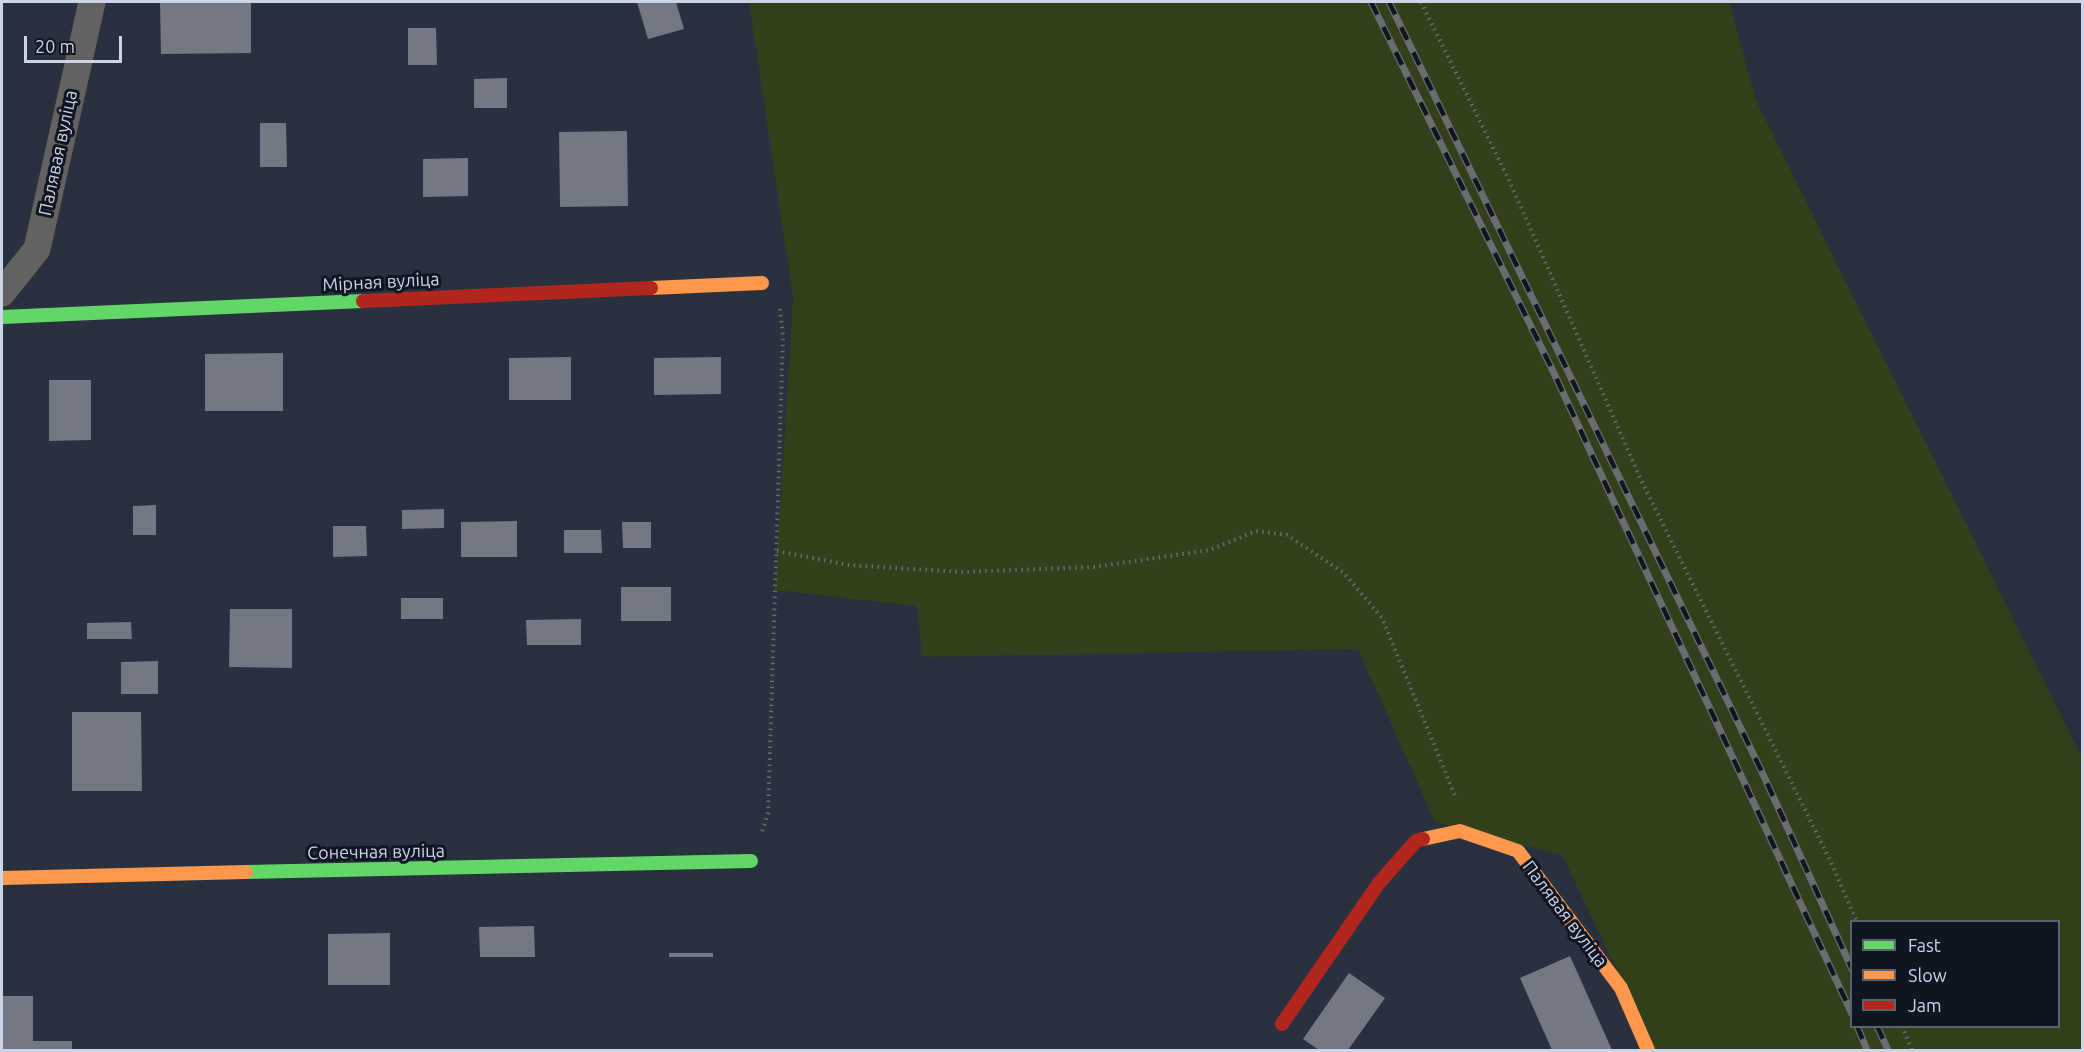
<!DOCTYPE html>
<meta charset="utf-8">
<style>
body{margin:0}
#map{position:relative;width:2084px;height:1052px;overflow:hidden;background:#29303e;font-family:Ubuntu,sans-serif}
canvas{display:block}
.frame{position:absolute;inset:0;border:3px solid #ccd5e5;pointer-events:none}
.legend{position:absolute;left:1850px;top:920px;width:210px;height:108px;box-sizing:border-box;background:#101621;border:2px solid #5b626f;margin:0;padding:8px 10px;list-style:none;font-size:18px;color:#ccd5e5}
.legend li{display:flex;align-items:center;gap:12px;height:30px}
.legend b{width:30px;border:2px solid #5b626f}
.scale{position:absolute;left:24px;top:36px;width:98px;height:27px;box-sizing:border-box;border:3px solid #ccd5e5;border-top:0;padding-left:8px;font-size:18px;line-height:21px;white-space:nowrap;color:#ccd5e5;-webkit-text-stroke:4px #101621;paint-order:stroke}
</style>
<div id="map">
<canvas width="2084" height="1052"></canvas>
<div class="frame"></div>
<ul class="legend">
<li><b style="height:8px;background:#63d668"></b>Fast</li>
<li><b style="height:8px;background:#ff974d"></b>Slow</li>
<li><b style="height:8px;background:#b3261e"></b>Jam</li>
</ul>
<div class="scale">20 m</div>
</div>
<script>
const g = document.querySelector('canvas').getContext('2d');
g.lineJoin = 'round';
function fill(path, color) { g.fillStyle = color; g.fill(path, 'evenodd'); }
function trace(path, color, width, dash) { g.strokeStyle = color; g.lineWidth = width; g.lineCap = dash ? 'butt' : 'round'; g.setLineDash(dash || []); g.stroke(path); }
function drawText(font, color, halo, rows, align = 'center') {
  g.font = font + ' Ubuntu,sans-serif'; g.lineWidth = 6; g.setLineDash([]); g.textBaseline = 'middle'; g.strokeStyle = halo; g.fillStyle = color; for (const [text, x, y, turn = 0] of rows) {
    g.save(); g.translate(x, y); g.rotate((+turn || 0) * Math.PI / 180); g.textAlign = isNaN(turn) ? turn : align; if (halo) g.strokeText(text, 0, 0); g.fillText(text, 0, 0); g.restore();
  }
}
fill(new Path2D(`
 M749 2H1729L1756 100 2082 758V1050H1655L1562 855 1435 822 1358 649 922 657 917 606 775 590 793 297ZM1852 922H2058V1026H1852Z`), '#323f1b');
fill(new Path2D(`
 M160 2H251V53L161 54Z
 M637 2H676L684 29 648 39Z
 M408 28H436L437 65H408Z
 M507 78V108H474V79Z
 M260 123H286L287 167H260Z
 M627 131 628 206 560 207 559 132Z
 M468 158V196L423 197V159Z
 M283 353V411H205V354Z
 M571 357V400H509V358Z
 M721 357V394L654 395V358Z
 M49 380H91V440L49 441Z
 M156 505V535H133V506Z
 M444 509V528L402 529V510Z
 M517 521V557H461V522Z
 M622 522H651V548H623Z
 M333 526H366L367 556 333 557Z
 M564 530H601L602 553H564Z
 M621 587H671V621H621Z
 M401 598H443V619H401Z
 M230 609H292V668L229 667Z
 M581 619V645H527L526 620Z
 M131 622 132 639H87V623Z
 M158 661V694H121V662Z
 M72 712H141L142 791H72Z
 M534 926 535 957H480L479 927Z
 M390 933V985H328V934Z
 M669 953H713V957H669Z
 M1570 956 1612 1050H1552L1520 978Z
 M1349 973 1385 998 1348 1050H1319L1303 1039Z
 M2 996H33V1041H72V1050H2Z`), '#747884');
trace(new Path2D(`
 M1421 2 1509 180 1641 480 1830 860 1857 922
 M777 551 848 565 962 572 1094 567 1210 550 1256 531 1287 535 1344 573 1382 618 1456 798
 M762 831 768 814 783 337 780 309
 M1902 1026 1912 1050`), '#6a6b6d', 4, [1.5, 4.5]);
trace(new Path2D(`
 M2 293 37 249 92 2`), '#646261', 27);
trace(new Path2D(`
 M2 317 363 301
 M246 872 751 861`), '#63d668', 14);
trace(new Path2D(`
 M651 288 762 283
 M1423 839 1460 831 1518 851 1621 988 1648 1050
 M2 878 246 872`), '#ff974d', 14);
trace(new Path2D(`
 M363 301 651 288
 M1282 1024 1379 883 1416 841 1423 839`), '#b3261e', 14);
const rail = new Path2D(`
 M1371 2 1552 369 1852 1014
 M1389 2 1761 770 1852 969
 M1857 1026 1867 1050
 M1877 1026 1888 1050`);
trace(rail, '#6a6c6f', 7);
trace(rail, '#101621', 4.5, [14]);
drawText('18px', '#ccd5e5', '#101621', [
 ["Палявая вуліца",58,153,-78],
 ["Мірная вуліца",381,282,-3],
 ["Сонечная вуліца",376,852,-1],
 ["Палявая вуліца",1565,914,53]
]);
</script>
